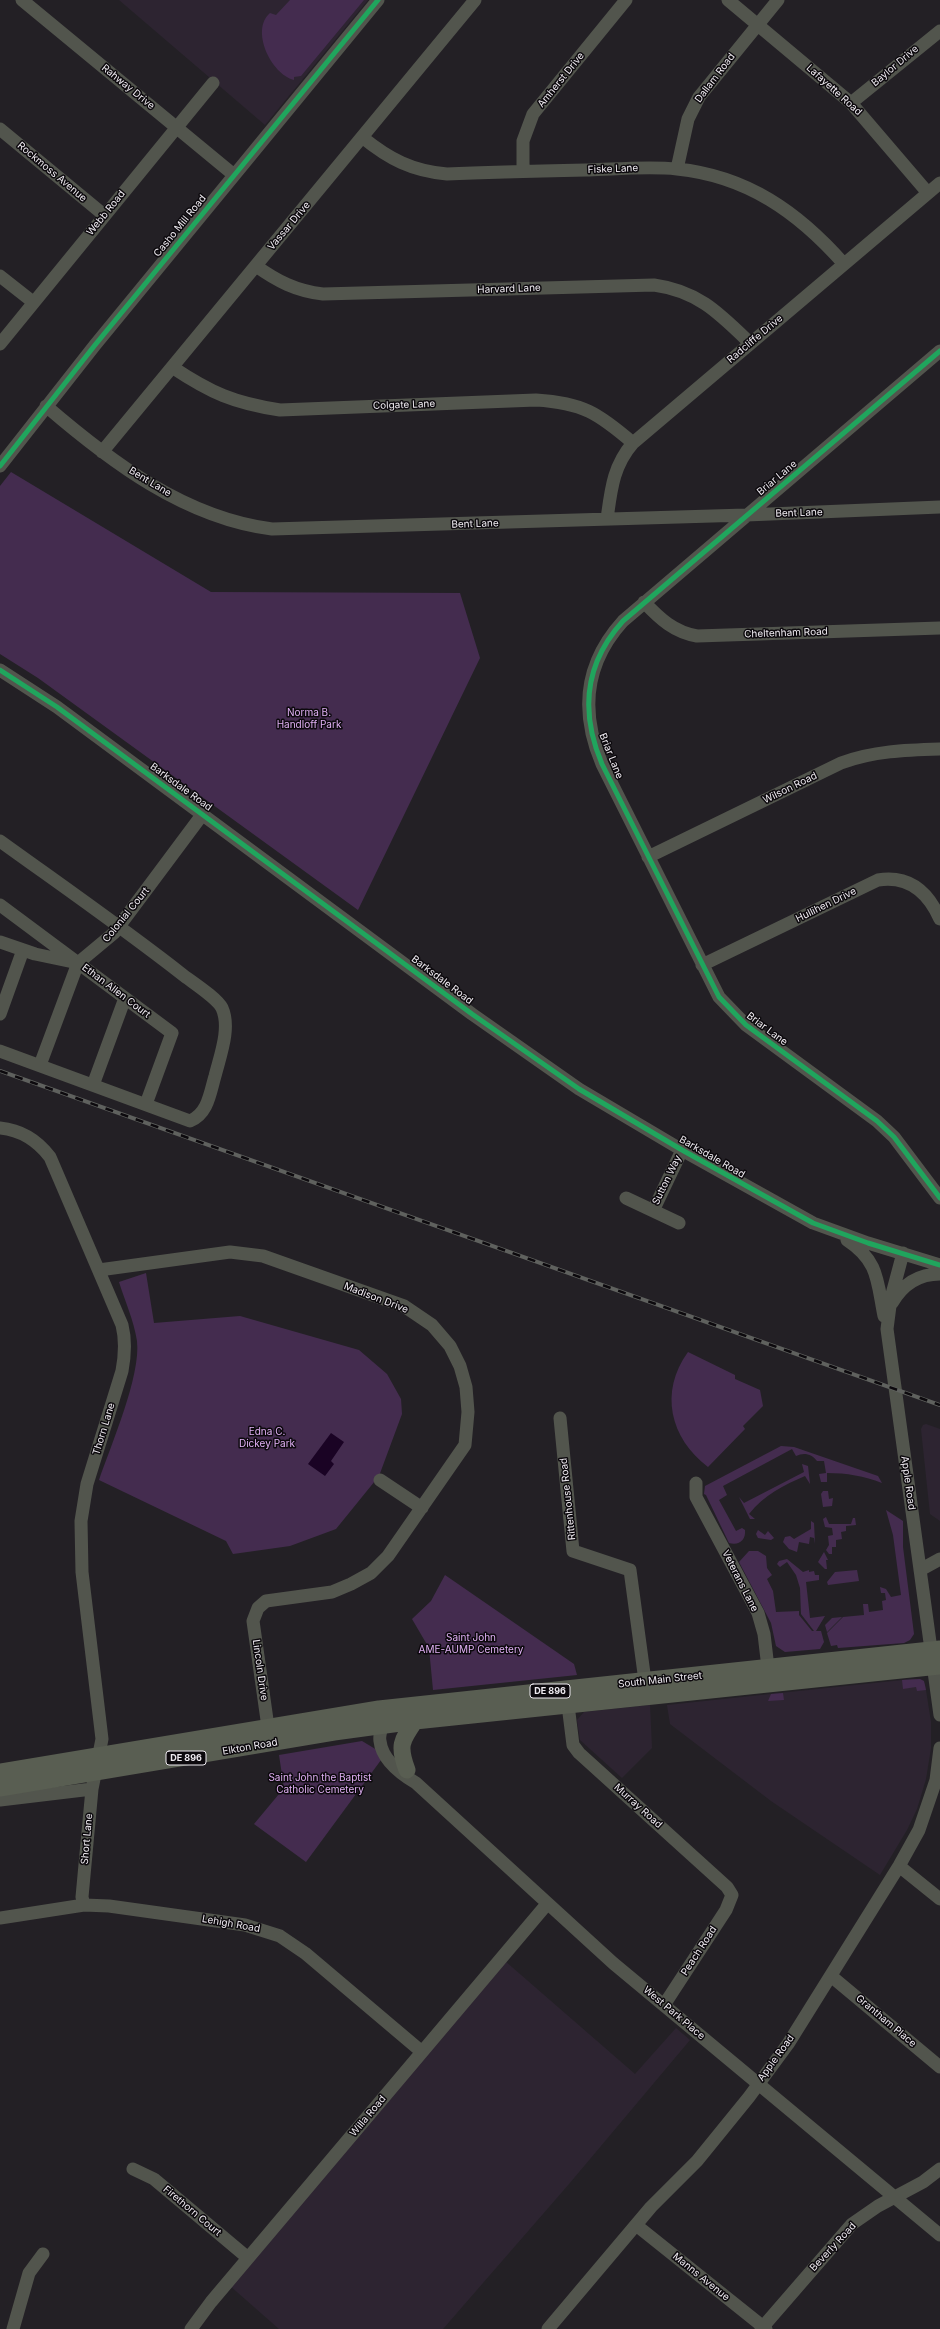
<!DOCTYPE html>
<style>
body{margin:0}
canvas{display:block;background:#232025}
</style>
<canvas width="940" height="2329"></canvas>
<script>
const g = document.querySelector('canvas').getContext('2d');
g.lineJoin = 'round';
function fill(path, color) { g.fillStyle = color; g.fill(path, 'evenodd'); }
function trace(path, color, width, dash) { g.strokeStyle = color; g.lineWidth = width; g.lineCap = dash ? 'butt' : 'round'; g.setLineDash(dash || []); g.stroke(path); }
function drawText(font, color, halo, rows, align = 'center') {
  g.font = font + ' Inter,sans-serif'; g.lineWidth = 3; g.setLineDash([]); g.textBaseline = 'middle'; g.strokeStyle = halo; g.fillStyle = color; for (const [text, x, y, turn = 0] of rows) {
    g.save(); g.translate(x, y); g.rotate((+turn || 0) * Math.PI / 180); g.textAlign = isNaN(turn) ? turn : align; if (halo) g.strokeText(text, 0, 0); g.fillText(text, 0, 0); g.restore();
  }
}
fill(new Path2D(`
 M119 0H368L265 125Z
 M926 1424 940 1429V1521L930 1514 921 1429 923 1425Z
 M912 1679H920L925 1684 931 1722V1748L926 1779 917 1809 907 1830 880 1875 771 1801 670 1724 667 1705Z
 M650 1705 652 1748 622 1778 580 1740 577 1720 584 1712Z
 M505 1961 635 2074 676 2028 690 2040 569 2184 443 2329H279L229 2285Z`), '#2d2431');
fill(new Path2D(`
 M290 0H364L301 76 294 77V80C271 74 250 30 270 13L276 15Z
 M11 472 211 592 460 593 480 658 358 910 38 678 0 654V486Z
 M146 1273 154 1323 240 1316 359 1350 387 1374 401 1399 402 1414 379 1476 336 1529 290 1546 233 1554 226 1541 99 1480C111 1445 141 1376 137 1341 134 1321 125 1301 119 1282Z
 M688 1352 735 1375V1379L760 1390 763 1406 743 1426 745 1429 708 1467C670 1438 659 1392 688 1352Z
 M781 1446 794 1447 878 1476 882 1483C864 1476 847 1473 827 1473V1482H821L819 1474 826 1473 824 1461H817C812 1454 804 1452 796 1456L792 1449 723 1486 727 1495 719 1500 736 1531 742 1528 745 1530C746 1540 739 1546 729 1543L706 1495 704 1494 705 1486Z
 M802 1464 808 1466 810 1484 805 1476C784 1485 764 1495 749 1514L755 1519H750L739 1497 744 1503 804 1472Z
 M823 1491H828L829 1499 833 1498 832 1506 823 1507 821 1494Z
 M886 1510 903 1521V1547L914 1634 910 1640 904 1643 838 1648 837 1645 831 1646 827 1633 843 1617 864 1615 863 1604H868L869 1612 883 1610 882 1601 886 1600 885 1593H881L880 1587 886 1589 891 1597 901 1595 893 1535Z
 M826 1517 829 1524H851L853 1518H855L856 1525 846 1526V1531L841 1532 842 1539 836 1540V1547H832V1554H829L826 1550 829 1545 828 1536 833 1535 832 1528 825 1527 823 1519Z
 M811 1521 814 1523 815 1544 814 1538 810 1537 809 1544 799 1542 797 1552 789 1549 783 1542 785 1537 790 1536 794 1539 811 1529Z
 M758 1530 765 1535 768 1531 774 1538 771 1540 758 1538 756 1534Z
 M749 1551H758L766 1556 767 1568 772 1575 767 1579 773 1591 776 1612 799 1611V1615L812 1631H821L824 1642 820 1649 785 1652 776 1646 771 1623 739 1562Z
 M824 1552 828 1560H826L827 1569H825L818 1562Z
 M787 1559 803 1572 809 1570V1572L814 1571 815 1575H819V1580L806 1582 810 1618 825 1616 816 1631H814L801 1614 800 1588 796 1575 787 1562 780 1567 777 1564 779 1561Z
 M857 1570 859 1581 828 1585 827 1582 835 1572Z
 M445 1575 574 1664 577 1675 433 1690 429 1648 412 1619 431 1601Z
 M842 1617 827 1632 825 1625 832 1618Z
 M920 1679 924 1681 926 1690 917 1691 916 1687 903 1689 902 1680Z
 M783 1693 784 1700 768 1701 771 1694Z
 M362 1741 377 1750 381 1760 306 1862 254 1824 284 1788 279 1755Z`), '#442c4f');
fill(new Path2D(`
 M331 1433 344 1442 331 1461 334 1464 325 1476 308 1464Z`), '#1a0324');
trace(new Path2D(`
 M22 0 234 175
 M728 0 851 103 928 193
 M851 103 940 31
 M0 129 104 215
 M362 137C389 159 412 171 447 174 494 172 542 171 589 170 618 169 648 166 677 169 747 176 798 212 844 264
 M677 169 688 119 699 97 778 0
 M523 171V141L533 114 626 0
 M256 266C277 281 296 291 323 294L654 285C698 291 719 313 750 343
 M0 276 33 302
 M0 344 213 83
 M940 351 623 621C584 664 580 712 602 764L719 997 746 1025 877 1121 894 1137 940 1198
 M172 367C211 393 234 403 280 410L536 400C583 403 598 413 633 443
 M46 406C111 462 185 518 272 529L746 515 940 507
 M102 452 475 0
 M0 466 95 345 378 0
 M607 519C611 490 613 466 633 443L940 183
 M644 602C660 619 674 632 697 636L940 628
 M0 670 57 707 472 1014 579 1089 682 1150 813 1223 868 1243 940 1265
 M0 841C61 885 123 928 183 975 192 982 217 998 222 1008 231 1028 220 1056 215 1076 210 1093 208 1114 190 1121L0 1051
 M648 857 841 763C873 751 906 750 940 749
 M0 905 172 1033 146 1104
 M0 942 35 954 78 963 114 933 202 815
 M702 965 878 880C909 875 928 892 940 919
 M0 1014 23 950
 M40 1065 78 963
 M93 1085 125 998
 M0 1128C21 1130 37 1140 50 1157L122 1325C126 1341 125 1355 122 1371L87 1484 81 1521 82 1572 102 1739 92 1789 82 1897 84 1905
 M626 1198 679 1223
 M653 1211 682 1150
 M847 1240C879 1261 877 1281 884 1316
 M903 1253 891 1298 887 1329 940 1715
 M99 1270 230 1252 263 1256 404 1306 432 1325 450 1346 460 1366 466 1387 468 1412 465 1445 388 1556 371 1573 351 1584 332 1592 266 1601 258 1608 253 1621 268 1727
 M892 1303C903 1284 918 1274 940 1274
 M560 1418 573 1551 630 1570 645 1681
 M380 1480 422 1508
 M696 1483V1497L758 1613 764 1634 769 1676
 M920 1570 940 1559
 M568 1705 573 1745 579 1753 727 1887 732 1895 726 1910 664 2005
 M382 1726C381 1730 379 1737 380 1741 382 1760 401 1774 416 1783L613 1963 940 2235
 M0 1800 92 1789
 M899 1866 940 1899
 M0 1918 84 1905 109 1906 245 1925 280 1936 305 1953 422 2052
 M831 1976 940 2067
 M133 2169 154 2179 248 2258
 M636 2225 766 2329
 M13 2329 29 2273 43 2254
 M191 2329 211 2302 547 1904
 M548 2329 651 2207 697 2161 749 2097 788 2044 899 1866 919 1830 936 1780 940 1748
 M761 2329 852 2224 878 2206 923 2182 940 2169`), '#52554d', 13);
trace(new Path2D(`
 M407 1770C398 1746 401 1741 415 1721
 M0 1772 379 1709 940 1649
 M0 1788 334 1732 415 1721 940 1666`), '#595e52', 17);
const rail = new Path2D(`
 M0 1071 940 1405`);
trace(rail, '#5f615e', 4);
trace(rail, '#0c090d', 2.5, [8]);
trace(new Path2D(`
 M940 351 623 621C584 664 580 712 602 764L719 997 746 1025 877 1121 894 1137 940 1198
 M0 466 95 345 378 0
 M0 670 57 707 472 1014 579 1089 682 1150 813 1223 868 1243 940 1265`), '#20a55d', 5);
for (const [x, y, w] of [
 [550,1691,40],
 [186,1758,40]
]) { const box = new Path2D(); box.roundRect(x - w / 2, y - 7, w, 14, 3); g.fillStyle = '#0c090d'; g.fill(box); trace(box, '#efebf1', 1); }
drawText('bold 9px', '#efebf1', null, [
 ["DE 896",550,1691],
 ["DE 896",186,1758]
]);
drawText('10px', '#efebf1', '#0c090d', [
 ["Baylor Drive",895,66,-40],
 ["Dallam Road",715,78,-53],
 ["Amherst Drive",561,80,-51],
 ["Rahway Drive",128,87,39],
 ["Lafayette Road",834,90,42],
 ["Fiske Lane",613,169,-2],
 ["Rockmoss Avenue",52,172,40],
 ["Webb Road",106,213,-51],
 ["Casho Mill Road",180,226,-51],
 ["Vassar Drive",289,226,-50],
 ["Harvard Lane",509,289,-2],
 ["Radcliffe Drive",755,339,-40],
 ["Colgate Lane",404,405,-2],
 ["Briar Lane",777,478,-40],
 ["Bent Lane",150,482,31],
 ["Bent Lane",799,513,-2],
 ["Bent Lane",475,524,-2],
 ["Cheltenham Road",786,633,-2],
 ["Briar Lane",611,756,68],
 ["Barksdale Road",181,787,36],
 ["Wilson Road",790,788,-26],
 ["Hullihen Drive",826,905,-26],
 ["Colonial Court",126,915,-51],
 ["Barksdale Road",442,980,37],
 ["Ethan Allen Court",116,991,37],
 ["Briar Lane",767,1029,37],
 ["Barksdale Road",712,1157,30],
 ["Sutton Way",667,1180,-64],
 ["Madison Drive",376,1298,21],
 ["Thorn Lane",104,1429,-73],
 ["Apple Road",908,1483,82],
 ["Rittenhouse Road",568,1499,-96],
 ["Veterans Lane",740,1581,63],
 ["Lincoln Drive",260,1670,82],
 ["South Main Street",660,1680,-6],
 ["Elkton Road",250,1747,-10],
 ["Murray Road",638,1806,42],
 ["Short Lane",87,1839,-85],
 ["Lehigh Road",231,1924,10],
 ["Peach Road",699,1951,-57],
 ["West Park Place",674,2013,40],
 ["Grantham Place",886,2021,40],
 ["Apple Road",776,2058,-54],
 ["Willa Road",368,2116,-50],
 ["Firethorn Court",192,2211,40],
 ["Beverly Road",833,2247,-47],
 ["Manns Avenue",701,2277,39]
]);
drawText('10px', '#e0b0f4', '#0c090d', [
 ["Norma B.",309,713],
 ["Handloff Park",309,725],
 ["Edna C.",267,1432],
 ["Dickey Park",267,1444],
 ["Saint John",471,1638],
 ["AME-AUMP Cemetery",471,1650],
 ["Saint John the Baptist",320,1778],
 ["Catholic Cemetery",320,1790]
]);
</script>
